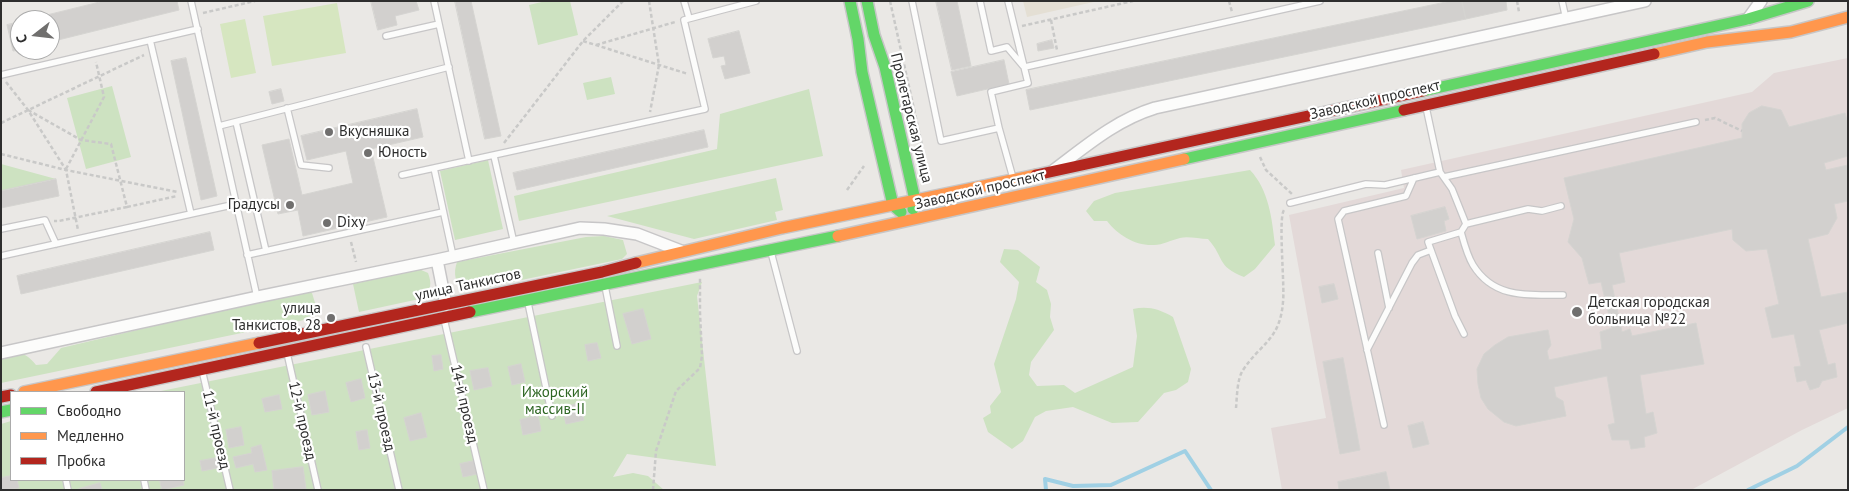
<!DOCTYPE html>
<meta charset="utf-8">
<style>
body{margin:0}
#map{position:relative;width:1849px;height:491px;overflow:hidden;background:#eae8e5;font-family:"PT Sans",sans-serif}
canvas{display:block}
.frame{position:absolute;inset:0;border:2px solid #2e2e2e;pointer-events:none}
.legend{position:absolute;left:10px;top:391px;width:175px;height:90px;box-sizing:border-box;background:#fff;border:1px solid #ababab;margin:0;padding:6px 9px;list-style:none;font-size:15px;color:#2e2e2e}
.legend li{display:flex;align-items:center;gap:10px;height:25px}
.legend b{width:25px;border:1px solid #ababab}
.north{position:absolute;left:10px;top:10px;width:50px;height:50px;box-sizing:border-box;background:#fff;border:1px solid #ababab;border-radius:50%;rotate:254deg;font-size:14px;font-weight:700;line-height:20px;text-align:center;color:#2e2e2e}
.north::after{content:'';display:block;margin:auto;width:18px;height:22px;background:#706f6e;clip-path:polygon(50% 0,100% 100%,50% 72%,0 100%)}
</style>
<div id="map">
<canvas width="1849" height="491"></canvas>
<div class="frame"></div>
<ul class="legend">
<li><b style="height:6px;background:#63d668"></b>Свободно</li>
<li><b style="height:6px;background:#ff974d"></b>Медленно</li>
<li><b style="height:6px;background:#b3261e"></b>Пробка</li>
</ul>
<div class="north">С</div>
</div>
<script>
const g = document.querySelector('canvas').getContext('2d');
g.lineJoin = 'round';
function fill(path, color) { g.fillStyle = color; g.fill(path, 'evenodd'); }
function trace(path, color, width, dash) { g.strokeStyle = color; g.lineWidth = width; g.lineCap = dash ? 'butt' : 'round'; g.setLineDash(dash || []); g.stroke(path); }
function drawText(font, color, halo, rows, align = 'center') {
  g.font = font + ' "PT Sans",sans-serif'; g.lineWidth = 4.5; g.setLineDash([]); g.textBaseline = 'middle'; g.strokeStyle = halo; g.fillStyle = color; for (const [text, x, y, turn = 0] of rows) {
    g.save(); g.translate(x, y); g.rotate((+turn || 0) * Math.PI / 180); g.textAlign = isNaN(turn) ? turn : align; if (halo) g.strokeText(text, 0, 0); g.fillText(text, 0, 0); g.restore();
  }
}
fill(new Path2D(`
 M1023 1H1098L1027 17Z`), '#e4dfd4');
fill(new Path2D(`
 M1848 58V408L1802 430 1691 490H1282L1271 428 1326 418 1289 215 1404 188 1401 170 1752 92 1774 73Z`), '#e3d9d8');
fill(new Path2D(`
 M546 1H570L578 35 538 45 529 5Z
 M611 77 615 94 587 100 583 83Z
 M112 86 131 157 86 169 67 98Z
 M809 89 823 156 519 221 514 196 717 149 720 114Z
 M488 160 503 229 455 240 440 171Z
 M1 164 56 179 1 191Z
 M1250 170C1269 190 1272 219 1275 245L1255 269 1244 277C1216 266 1225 258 1208 239 1199 239 1188 236 1180 238 1171 240 1163 245 1154 245 1135 246 1118 235 1107 221H1094L1086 211 1094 201 1115 193Z
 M776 178 783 210 775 212 777 220 694 239 607 216Z
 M604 236 623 240 627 254 622 259 464 292C455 282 453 274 457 262L586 237Z
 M1004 249 1018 250 1040 267 1036 282 1047 290 1051 304 1050 317 1054 330 1031 362 1029 375 1037 386 1064 385 1075 393 1133 367 1137 336 1133 309C1148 306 1159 309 1173 317L1191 369 1188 382 1176 390 1164 393 1138 422 1112 423 1073 407 1046 411 1035 417 1023 441 1012 449 988 432 983 418 991 413 990 406 1001 392 994 364 1016 299 1019 282 1000 262Z
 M419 269 428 273C432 284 431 289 424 298L359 312 353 284Z
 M702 282 697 296 716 466 627 454 613 477 633 473 648 476 664 490H1V424L11 421V480H184V392H156Z
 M302 291 312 293 316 306 313 314 304 320 1 383V357C19 353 24 350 36 365L47 364 61 348Z`), '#cde2c1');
fill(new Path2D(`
 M337 3 346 53 272 66 263 16Z
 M245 19 256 73 231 78 220 24Z`), '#d6e6c0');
trace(new Path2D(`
 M1046 490 1045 479 1073 486 1111 485 1185 451 1211 490
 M1748 490 1797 466 1848 427`), '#a0d0e4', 4);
const building = new Path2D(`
 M104 1H177L179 10 50 42V20H27Z
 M371 1H416L419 10 395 16 397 25 378 30Z
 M455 1H471L501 136 485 139Z
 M936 1H957L971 66 952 70Z
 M1451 1H1462L1466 19 1030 110 1026 90Z
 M1462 1H1506L1507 10 1466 19Z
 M20 22V50L13 51 7 25Z
 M739 31 750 73 725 79 721 66 726 65 724 56 713 58 708 39Z
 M1052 40 1054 48 1038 51 1037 44Z
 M186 58 217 196 201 200 171 61Z
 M1004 60 1009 84 957 96 951 72Z
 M281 89 284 101 272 104 269 92Z
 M1762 106 1781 110 1789 127 1845 113 1848 124V156L1824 163 1826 170 1848 165V201L1834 204 1837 218 1828 234 1808 239 1821 297 1848 292V323L1819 330 1828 365 1835 363 1837 377 1822 381 1819 387 1810 390 1806 380 1797 382 1794 367 1801 366 1794 334 1772 338 1765 308 1779 304 1767 249 1746 251 1733 240 1732 229 1619 253 1625 282 1612 285 1622 332 1630 329 1632 336 1696 323 1704 364 1640 375 1646 414 1653 412 1657 433 1644 437 1645 447 1631 449 1629 440H1612L1608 425 1615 423 1607 376 1554 387 1556 397 1563 401 1566 416 1516 426 1504 422 1488 409 1481 398 1478 384 1477 369 1484 354 1495 345 1508 337 1548 330 1551 345 1547 351 1549 360 1602 349 1600 332 1612 328 1601 282 1589 284 1582 258 1568 242 1574 219 1564 178 1742 138V124L1749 113Z
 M417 109 423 137 371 149 387 217 303 236 298 210 278 214 262 145 289 139 302 195 353 183 346 151 307 160 301 136Z
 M704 130 708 147 517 190 513 173Z
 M56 179 59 196 1 208V191Z
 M1445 207 1449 219 1444 221 1446 231 1417 239 1411 216Z
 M210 232 214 250 21 294 17 276Z
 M1334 284 1338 299 1322 303 1319 287Z
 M643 309 651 339 632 344 623 314Z
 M597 343 601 358 588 361 585 345Z
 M441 355 443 369 434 371 432 356Z
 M1343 358 1360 450 1340 454 1323 362Z
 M521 364 525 382 512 385 508 367Z
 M488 368 492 386 474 390 470 371Z
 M361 379 365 398 351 402 346 383Z
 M325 391 329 412 312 415 308 395Z
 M279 395 282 409 265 412 262 399Z
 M580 403 584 420 566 424 562 408Z
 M421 413 427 437 410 441 404 418Z
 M538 415 541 431 523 435 520 420Z
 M1423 422 1429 444 1413 448 1408 426Z
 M241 427 244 445 229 448 226 430Z
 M367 430 370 448 359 450 356 432Z
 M261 445 267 470 255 472 253 464 236 468 233 457 252 453 251 448Z
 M216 458 218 468 202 471 200 461Z
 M474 461 477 474 463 477 460 464Z
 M303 467 306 489 274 490 272 471Z
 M1386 472 1390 490H1339L1338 482Z
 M11 476V480H17L19 488 1 490V478Z
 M160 480H183L184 485 162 490Z
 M100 483 102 490H80L79 489Z`);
fill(building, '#d2d0ce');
trace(building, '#d5d4d1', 1);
const lane = new Path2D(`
 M191 1 257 297
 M434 1 469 161
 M684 1 689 18
 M912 1 941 141 999 128 1013 178
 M980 1 991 51 1007 47 1023 66
 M1562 1 1566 19
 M386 36 439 24
 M150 40 191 214
 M1025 67 1320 1
 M1 75 198 29
 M1426 107 1440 172 1452 189 1466 224 1461 232C1464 243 1467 255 1473 265 1494 299 1528 295 1563 295
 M287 108 301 165 329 168
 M236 122 266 251
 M219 126 449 67
 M999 128 991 92 1028 83 1008 1
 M494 156 514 243
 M434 168 453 256
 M402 175 705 109 684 20 756 1
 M1444 177 1696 122
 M1290 203 1366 184 1385 185 1440 172
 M1466 224 1528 209 1542 211 1561 206
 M1 229 45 220 56 244
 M1461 232 1428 242 1455 316 1464 334
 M771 252 797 351
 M1378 253 1389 308
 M247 255 443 212
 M1 256 236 204
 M605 286 617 346
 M528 303 552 416
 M444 319 484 490
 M366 347 399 490
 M1367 350 1412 263 1418 255 1431 250
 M287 353 318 490
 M202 370 230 490
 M1384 425 1338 219 1344 211 1406 196 1414 178
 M66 480 68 490
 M144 480 146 490`);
const street = new Path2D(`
 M1748 19 1761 1
 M1054 170C1086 146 1116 120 1155 108L1645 1
 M437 260 446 305
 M1 353 257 297 437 260 580 228 604 229 637 234 681 251`);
const fast = new Path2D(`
 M850 1 858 39 862 72 893 205 901 212
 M867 1 874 35 885 67 915 200 913 209
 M1423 91 1748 19 1808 1
 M1184 159 1404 110
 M470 312 838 236
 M1 412 11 410`);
const slow = new Path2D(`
 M1654 54 1707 42 1791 32 1848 17
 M838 236 1184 159
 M636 263 782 228 1036 175
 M24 392 259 343`);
const jam = new Path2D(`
 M1404 110 1654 54
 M1036 175 1423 91
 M259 343 602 272 636 263
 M96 392 470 312
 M1 397 11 395`);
trace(lane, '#c7c6c7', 8);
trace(street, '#c7c6c7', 14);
trace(fast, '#c7c6c7', 14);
trace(slow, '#c7c6c7', 14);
trace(jam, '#c7c6c7', 14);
trace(new Path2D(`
 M649 1 659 65 650 112
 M890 1 922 145
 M1229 1 1232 12
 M1517 1 1519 12
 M203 13 255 1
 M1051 20 1057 50
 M1022 26 1133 1
 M583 41 688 74
 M596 45 675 22
 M6 82 28 110 66 170 78 230
 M28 110 81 140 111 144 127 207 59 221H54
 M1705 120 1715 118 1742 131
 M1 123 144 55
 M504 143 583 41 623 1
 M1 154 66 170 178 192
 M1260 157 1266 170 1292 194
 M66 169 104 97 96 62
 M847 190 864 166
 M127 207 177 196
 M351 242 356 262
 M1236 408C1237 397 1237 379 1243 370 1261 343 1280 340 1283 302 1285 286 1278 218 1284 210
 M653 490 656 451 676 391 700 368 702 356 700 313V278`), '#c9c9c8', 2.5, [4, 2.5]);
trace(lane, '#fcfcfb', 5.5);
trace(street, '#fcfcfb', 11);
trace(fast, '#63d668', 11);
trace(slow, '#ff974d', 11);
trace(jam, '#b3261e', 11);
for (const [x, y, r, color] of [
 [329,132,5,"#706f6e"],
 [368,153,5,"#706f6e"],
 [290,205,5,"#706f6e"],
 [327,223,5,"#706f6e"],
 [1577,312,6,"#706f6e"],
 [331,318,5,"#706f6e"]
]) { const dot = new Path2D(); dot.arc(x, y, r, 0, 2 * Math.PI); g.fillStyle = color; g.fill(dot); trace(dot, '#fff', 2); }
drawText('15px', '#2e2e2e', '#fff', [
 ["Заводской проспект",1375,100,-13],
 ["Пролетарская улица",911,118,76],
 ["Заводской проспект",980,190,-13],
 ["улица Танкистов",468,285,-12],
 ["14-й проезд",464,404,77],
 ["13-й проезд",381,412,77],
 ["12-й проезд",302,421,77],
 ["11-й проезд",216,430,77]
]);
drawText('15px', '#2e2e2e', '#fff', [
 ["Вкусняшка",339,132],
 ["Юность",378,153],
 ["Градусы",280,205,"right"],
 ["Dixy",337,223],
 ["Детская городская",1588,303],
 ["больница №22",1588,320],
 ["улица",321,309,"right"],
 ["Танкистов, 28",321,326,"right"]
], 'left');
drawText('15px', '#2e6623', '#fff', [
 ["Ижорский",555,393],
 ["массив-II",555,410]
]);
</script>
